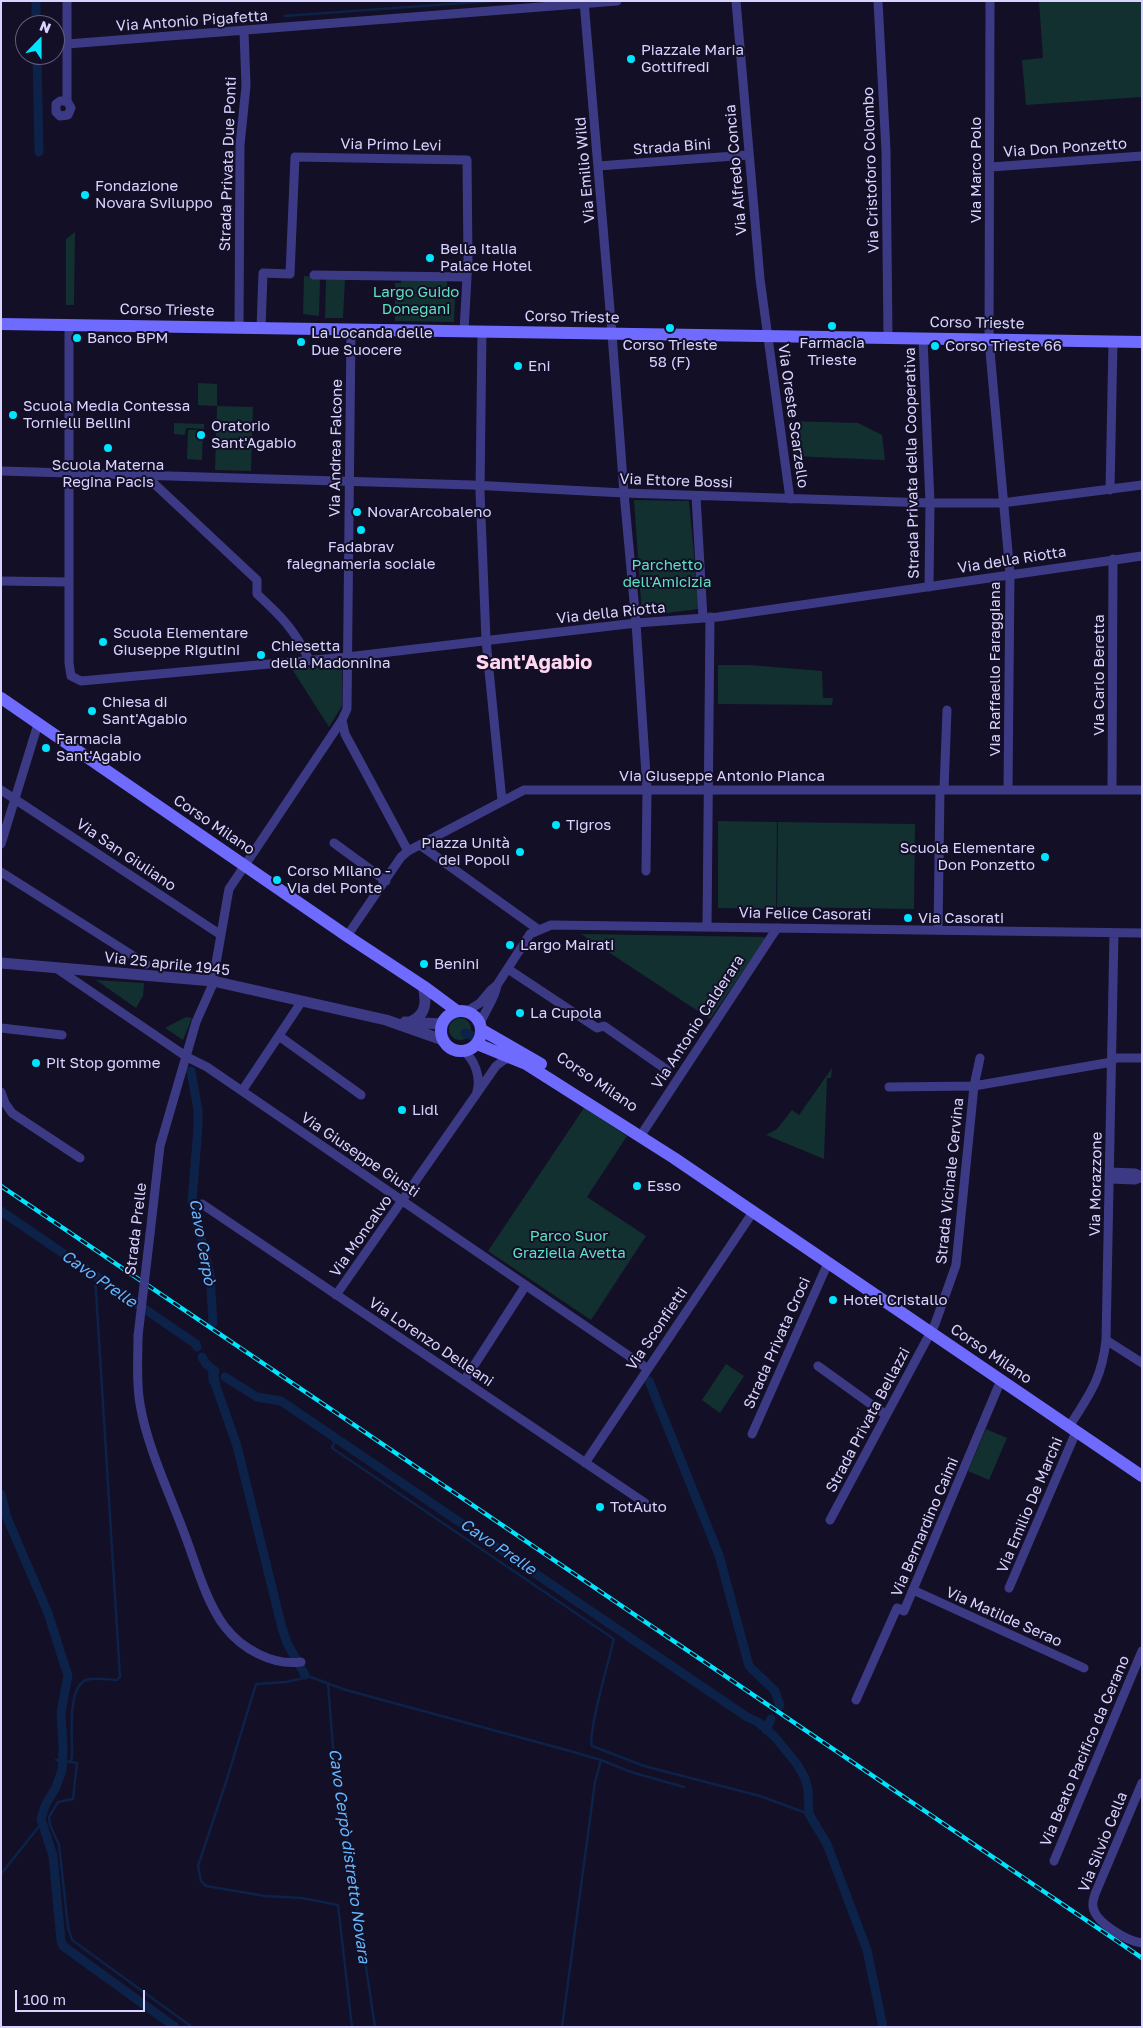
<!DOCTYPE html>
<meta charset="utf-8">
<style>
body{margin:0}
#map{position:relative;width:1143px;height:2028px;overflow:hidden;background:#130f26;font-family:"Golos Text",sans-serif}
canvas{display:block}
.frame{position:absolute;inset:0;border:2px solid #d9d4ff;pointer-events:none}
.north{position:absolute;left:15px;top:15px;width:50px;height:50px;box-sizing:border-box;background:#130f26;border:1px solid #625e7d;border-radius:50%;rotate:22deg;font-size:14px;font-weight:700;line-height:20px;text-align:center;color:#d9d4ff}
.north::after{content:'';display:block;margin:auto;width:18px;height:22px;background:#00e5ff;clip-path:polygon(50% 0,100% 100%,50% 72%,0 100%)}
.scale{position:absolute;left:15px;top:1990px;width:130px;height:22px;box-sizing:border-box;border:2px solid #d9d4ff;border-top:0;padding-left:6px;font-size:15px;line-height:18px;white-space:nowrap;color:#d9d4ff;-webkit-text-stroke:4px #130f26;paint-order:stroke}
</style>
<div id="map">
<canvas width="1143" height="2028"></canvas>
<div class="frame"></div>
<div class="north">N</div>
<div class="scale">100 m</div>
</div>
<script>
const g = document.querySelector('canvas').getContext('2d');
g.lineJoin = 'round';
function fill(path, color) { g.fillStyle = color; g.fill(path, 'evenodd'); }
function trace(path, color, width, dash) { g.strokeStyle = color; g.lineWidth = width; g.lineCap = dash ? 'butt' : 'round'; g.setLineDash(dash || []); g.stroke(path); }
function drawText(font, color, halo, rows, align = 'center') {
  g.font = font + ' "Golos Text",sans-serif'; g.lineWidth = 4; g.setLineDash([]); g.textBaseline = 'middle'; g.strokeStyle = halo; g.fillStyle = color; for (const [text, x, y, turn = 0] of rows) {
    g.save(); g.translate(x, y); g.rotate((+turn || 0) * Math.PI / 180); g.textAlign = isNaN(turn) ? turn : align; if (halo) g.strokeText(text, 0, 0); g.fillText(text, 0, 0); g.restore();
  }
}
fill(new Path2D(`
 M1039 1H1142V97L1026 105 1022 60 1043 58Z
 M75 232 74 305H66V239Z
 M304 276 320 278 319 316 303 314Z
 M401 277 447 280V287L455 292 454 322 395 321V283H401Z
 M326 279H345L343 318H325Z
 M198 383 217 384V406L253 407 251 471 215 470 217 406 198 405Z
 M789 421 858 423 882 435 885 460 793 456Z
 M174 423 204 424V429L186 428 185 435 174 434Z
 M188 430H203L202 460 187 459Z
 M634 500 689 501 699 609 642 616Z
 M342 664V706L329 727 292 669Z
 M718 665H749L822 671 823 698H833L832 705 718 704Z
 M718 821 777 822 776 909 718 908Z
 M778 822 915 824 914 909 777 907Z
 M581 934 764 937 765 940 710 1019Z
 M96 980 144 983 143 996 136 1008Z
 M186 1017 192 1018 183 1040 165 1028Z
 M449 1029a11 11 0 1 1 22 0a11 11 0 1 1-22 0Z
 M832 1068 831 1078H827L824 1159 766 1135 777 1129 792 1110 799 1115Z
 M584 1108 627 1136 587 1197 646 1236 591 1320 488 1251Z
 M726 1364 744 1376 720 1413 702 1400Z
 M986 1429 1007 1438 989 1480 968 1471Z`), '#12302f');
trace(new Path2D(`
 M284 16 492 1
 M209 1367 210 1383 216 1386
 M336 1438 332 1448 614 1639C610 1656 587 1735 592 1746L644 1766 760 1796 809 1814
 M328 1684 333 1747 375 2027
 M56 1760 70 1762 72 1758C73 1739 66 1689 86 1680 95 1677 108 1680 117 1680L120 1677 95 1276
 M70 1762 77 1763 73 1799 58 1802 49 1817 50 1825 59 1845 68 1927 72 1940 192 2027
 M1 1874 41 1824
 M352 2027 338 1905 302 1898 265 1896 206 1886 201 1881 198 1866 227 1779 256 1684 286 1682 304 1678 305 1675 346 1690 570 1751 601 1760 631 1772 684 1787
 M562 2027 595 1782 601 1760`), '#0c2248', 2.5);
trace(new Path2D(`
 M36 1V25
 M37 55 39 152
 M465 1033 487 1042
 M191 1071 198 1110V1127L192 1202 210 1273 213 1323
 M1 1211 196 1344 197 1347
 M202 1357 206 1364 215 1371
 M214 1375 216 1386 237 1446 282 1628 287 1643 305 1675
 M225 1377 257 1397 281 1401 747 1717 758 1722 774 1736 797 1764 805 1778 808 1790 809 1814 827 1844 867 1950 883 2027
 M649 1381 719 1555 749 1666 775 1691 780 1706
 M1 1494 7 1518 48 1613 68 1676 61 1712 63 1749 62 1770 56 1787 45 1806 41 1819 53 1856 61 1941 63 1946 175 2027
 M766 1730 771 1719`), '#0c2248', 9);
trace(new Path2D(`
 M584 1 612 334 624 493 636 623 647 790 646 871
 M736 1 760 279 790 499
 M878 1 886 151 888 338
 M990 1 989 340 1010 574 1008 790
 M67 44 617 1
 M67 101H60L56 104V112L60 116 68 115 71 108 67 101V1
 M598 166 748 155
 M991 167 1142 156
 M314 275 465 277
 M69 325V663L71 676 81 681 347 657 636 623 718 617 1142 556
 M239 328 240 145 246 86 244 31
 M261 328 263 273 290 274 295 157 467 160 468 259 464 331
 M351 329 347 709 342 720 345 734 408 851
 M482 332 480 492 486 640 502 801
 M923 339 930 503 929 587
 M1 471 472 485 624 493 930 503H1002L1142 485
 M146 476 257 580V594C281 616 295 630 309 660
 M1110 490 1113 342
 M696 496 703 618
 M1 581 69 582
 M1 790 221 935
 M944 790 947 710
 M1112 790 1113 559
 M334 843 386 881
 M1 844 38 724
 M420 845 539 930
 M1 872 146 964
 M707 927 710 617
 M938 930 940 790
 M347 936 401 857 408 851 524 790H1142
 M56 968 187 1057 207 1067 648 1369
 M508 969 597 1028 604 1026 667 1070
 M467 1011 480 1003 491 990 497 985
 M480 1024C485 1010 495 999 497 985L530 934 551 925 1142 933
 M1 1028 62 1035
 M279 1036 361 1095
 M463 1051C475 1059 481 1078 477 1091
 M1112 1058H1142
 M889 1087 974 1086 1112 1062
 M242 1091 302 1001
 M1 1092 5 1103 12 1113 80 1158
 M643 1132 777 928
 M1110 1172 1135 1173 1142 1176
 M1109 1179 1135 1180 1142 1177
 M202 1204 645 1503
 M150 1234 160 1146 196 1022 212 986 229 889 342 720
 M336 1295 496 1066 504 1060 510 1058
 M138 1336C138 1359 136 1382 140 1404 147 1446 168 1490 183 1530 195 1560 205 1601 225 1627 242 1649 273 1666 301 1662
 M1106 1340 1142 1363
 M818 1366 886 1415
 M464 1381 526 1285
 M1069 1427C1089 1395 1102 1379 1106 1340L1114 933
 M752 1434 828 1263
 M585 1463 753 1212
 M830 1520 935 1324 956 1265 974 1086 980 1058
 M1009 1588 1076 1432
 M913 1590 1084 1668
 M856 1700 897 1608 904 1611 1001 1380
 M1142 1783 1095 1894C1094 1898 1092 1903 1093 1906 1094 1922 1127 1941 1142 1943
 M1054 1861 1142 1651`), '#3d3a85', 9);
trace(new Path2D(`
 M1 963 213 981 386 1020 443 1040
 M405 1022 442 1024
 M410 1022C424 1016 427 1006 424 991`), '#3d3a85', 11);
trace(new Path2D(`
 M1 324 1142 342
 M1 698 347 936 426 988 457 1011
 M441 1031a20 20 0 1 1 40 0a20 20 0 1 1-40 0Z
 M482 1030 541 1064
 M477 1044 526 1064 674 1158 1142 1476`), '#6f6bff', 12);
const rail = new Path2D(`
 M1 1186 1142 1958`);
trace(rail, '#00e5ff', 4.5);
trace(rail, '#130f26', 2.5, [8]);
trace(new Path2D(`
 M138 1336 150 1234`), '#3d3a85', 9);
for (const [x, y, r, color] of [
 [631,59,5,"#00e5ff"],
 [85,195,5,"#00e5ff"],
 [430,258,5,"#00e5ff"],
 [832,326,5,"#00e5ff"],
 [670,328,5,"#00e5ff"],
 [77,338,5,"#00e5ff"],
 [301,342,5,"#00e5ff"],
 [935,346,5,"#00e5ff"],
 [518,366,5,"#00e5ff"],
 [13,415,5,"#00e5ff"],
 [201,435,5,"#00e5ff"],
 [108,448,5,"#00e5ff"],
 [357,512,5,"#00e5ff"],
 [361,530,5,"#00e5ff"],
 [103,642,5,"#00e5ff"],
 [261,655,5,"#00e5ff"],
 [92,711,5,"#00e5ff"],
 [46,748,5,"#00e5ff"],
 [556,825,5,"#00e5ff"],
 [520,852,5,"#00e5ff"],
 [1045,857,5,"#00e5ff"],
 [277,880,5,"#00e5ff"],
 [908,918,5,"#00e5ff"],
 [510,945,5,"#00e5ff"],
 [424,964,5,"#00e5ff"],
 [520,1013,5,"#00e5ff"],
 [36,1063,5,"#00e5ff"],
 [402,1110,5,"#00e5ff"],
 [637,1186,5,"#00e5ff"],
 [833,1300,5,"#00e5ff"],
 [600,1507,5,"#00e5ff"]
]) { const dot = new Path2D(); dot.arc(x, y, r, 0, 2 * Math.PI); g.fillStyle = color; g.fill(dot); trace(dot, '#130f26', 2); }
drawText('15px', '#d9d4ff', '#130f26', [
 ["Via Antonio Pigafetta",192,21,-4],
 ["Via Primo Levi",391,145,1],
 ["Strada Bini",672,147,-4],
 ["Via Don Ponzetto",1065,148,-4],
 ["Strada Privata Due Ponti",228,164,-88],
 ["Via Emilio Wild",585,170,-95],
 ["Via Alfredo Concia",736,170,-95],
 ["Via Cristoforo Colombo",871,170,-92],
 ["Via Marco Polo",976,170,-90],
 ["Corso Trieste",167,310,1],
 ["Corso Trieste",572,317,1],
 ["Corso Trieste",977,323,1],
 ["Via Oreste Scarzello",793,416,82],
 ["Via Andrea Falcone",336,448,-89],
 ["Strada Privata della Cooperativa",912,463,-91],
 ["Via Ettore Bossi",676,481,2],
 ["Via della Riotta",1012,560,-9],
 ["Via della Riotta",611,613,-6],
 ["Via Raffaello Faraggiana",995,669,-90],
 ["Via Carlo Beretta",1099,675,-90],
 ["Via Giuseppe Antonio Pianca",722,776],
 ["Corso Milano",214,825,34],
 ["Via San Giuliano",126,855,34],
 ["Via Felice Casorati",805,914,1],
 ["Via 25 aprile 1945",167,964,6],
 ["Via Antonio Calderara",698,1022,-57],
 ["Corso Milano",597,1082,34],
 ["Via Giuseppe Giusti",360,1155,34],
 ["Strada Vicinale Cervina",950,1181,-84],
 ["Via Morazzone",1096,1184,-89],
 ["Strada Prelle",136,1229,-83],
 ["Via Moncalvo",361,1236,-55],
 ["Via Sconfietti",657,1329,-56],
 ["Via Lorenzo Delleani",431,1342,34],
 ["Strada Privata Croci",777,1343,-66],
 ["Corso Milano",991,1354,34],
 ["Strada Privata Bellazzi",868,1420,-62],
 ["Via Emilio De Marchi",1030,1505,-67],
 ["Via Bernardino Caimi",925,1527,-67],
 ["Via Matilde Serao",1004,1617,24],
 ["Via Beato Pacifico da Cerano",1085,1751,-67],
 ["Via Silvio Cella",1103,1842,-68]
]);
drawText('15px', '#d9d4ff', '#130f26', [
 ["Piazzale Maria",641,50],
 ["Gottifredi",641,67],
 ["Fondazione",95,186],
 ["Novara Sviluppo",95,203],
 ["Bella Italia",440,249],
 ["Palace Hotel",440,266],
 ["La Locanda delle",311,333],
 ["Due Suocere",311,350],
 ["Banco BPM",87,338],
 ["Farmacia",832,343,"center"],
 ["Trieste",832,360,"center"],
 ["Corso Trieste",670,345,"center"],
 ["58 (F)",670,362,"center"],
 ["Corso Trieste 66",945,346],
 ["Eni",528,366],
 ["Scuola Media Contessa",23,406],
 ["Tornielli Bellini",23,423],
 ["Oratorio",211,426],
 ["Sant'Agabio",211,443],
 ["Scuola Materna",108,465,"center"],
 ["Regina Pacis",108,482,"center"],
 ["NovarArcobaleno",367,512],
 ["Fadabrav",361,547,"center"],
 ["falegnameria sociale",361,564,"center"],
 ["Scuola Elementare",113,633],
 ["Giuseppe Rigutini",113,650],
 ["Chiesetta",271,646],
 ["della Madonnina",271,663],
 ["Chiesa di",102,702],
 ["Sant'Agabio",102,719],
 ["Farmacia",56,739],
 ["Sant'Agabio",56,756],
 ["Tigros",566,825],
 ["Piazza Unità",510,843,"right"],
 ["dei Popoli",510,860,"right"],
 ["Scuola Elementare",1035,848,"right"],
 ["Don Ponzetto",1035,865,"right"],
 ["Corso Milano -",287,871],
 ["Via del Ponte",287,888],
 ["Via Casorati",918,918],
 ["Largo Mairati",520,945],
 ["Benini",434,964],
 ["La Cupola",530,1013],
 ["Pit Stop gomme",46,1063],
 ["Lidl",412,1110],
 ["Esso",647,1186],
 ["Hotel Cristallo",843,1300],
 ["TotAuto",610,1507]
], 'left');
drawText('15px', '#5fe0c0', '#130f26', [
 ["Largo Guido",416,292],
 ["Donegani",416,309],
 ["Parchetto",667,565],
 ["dell'Amicizia",667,582],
 ["Parco Suor",569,1236],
 ["Graziella Avetta",569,1253]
]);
drawText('italic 16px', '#62b6ff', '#130f26', [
 ["Cavo Cerpò",202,1242,80],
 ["Cavo Prelle",99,1279,35],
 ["Cavo Prelle",498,1547,34],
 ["Cavo Cerpò distretto Novara",349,1856,82]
]);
drawText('bold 20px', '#ffd6f0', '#130f26', [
 ["Sant'Agabio",534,663]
]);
</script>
